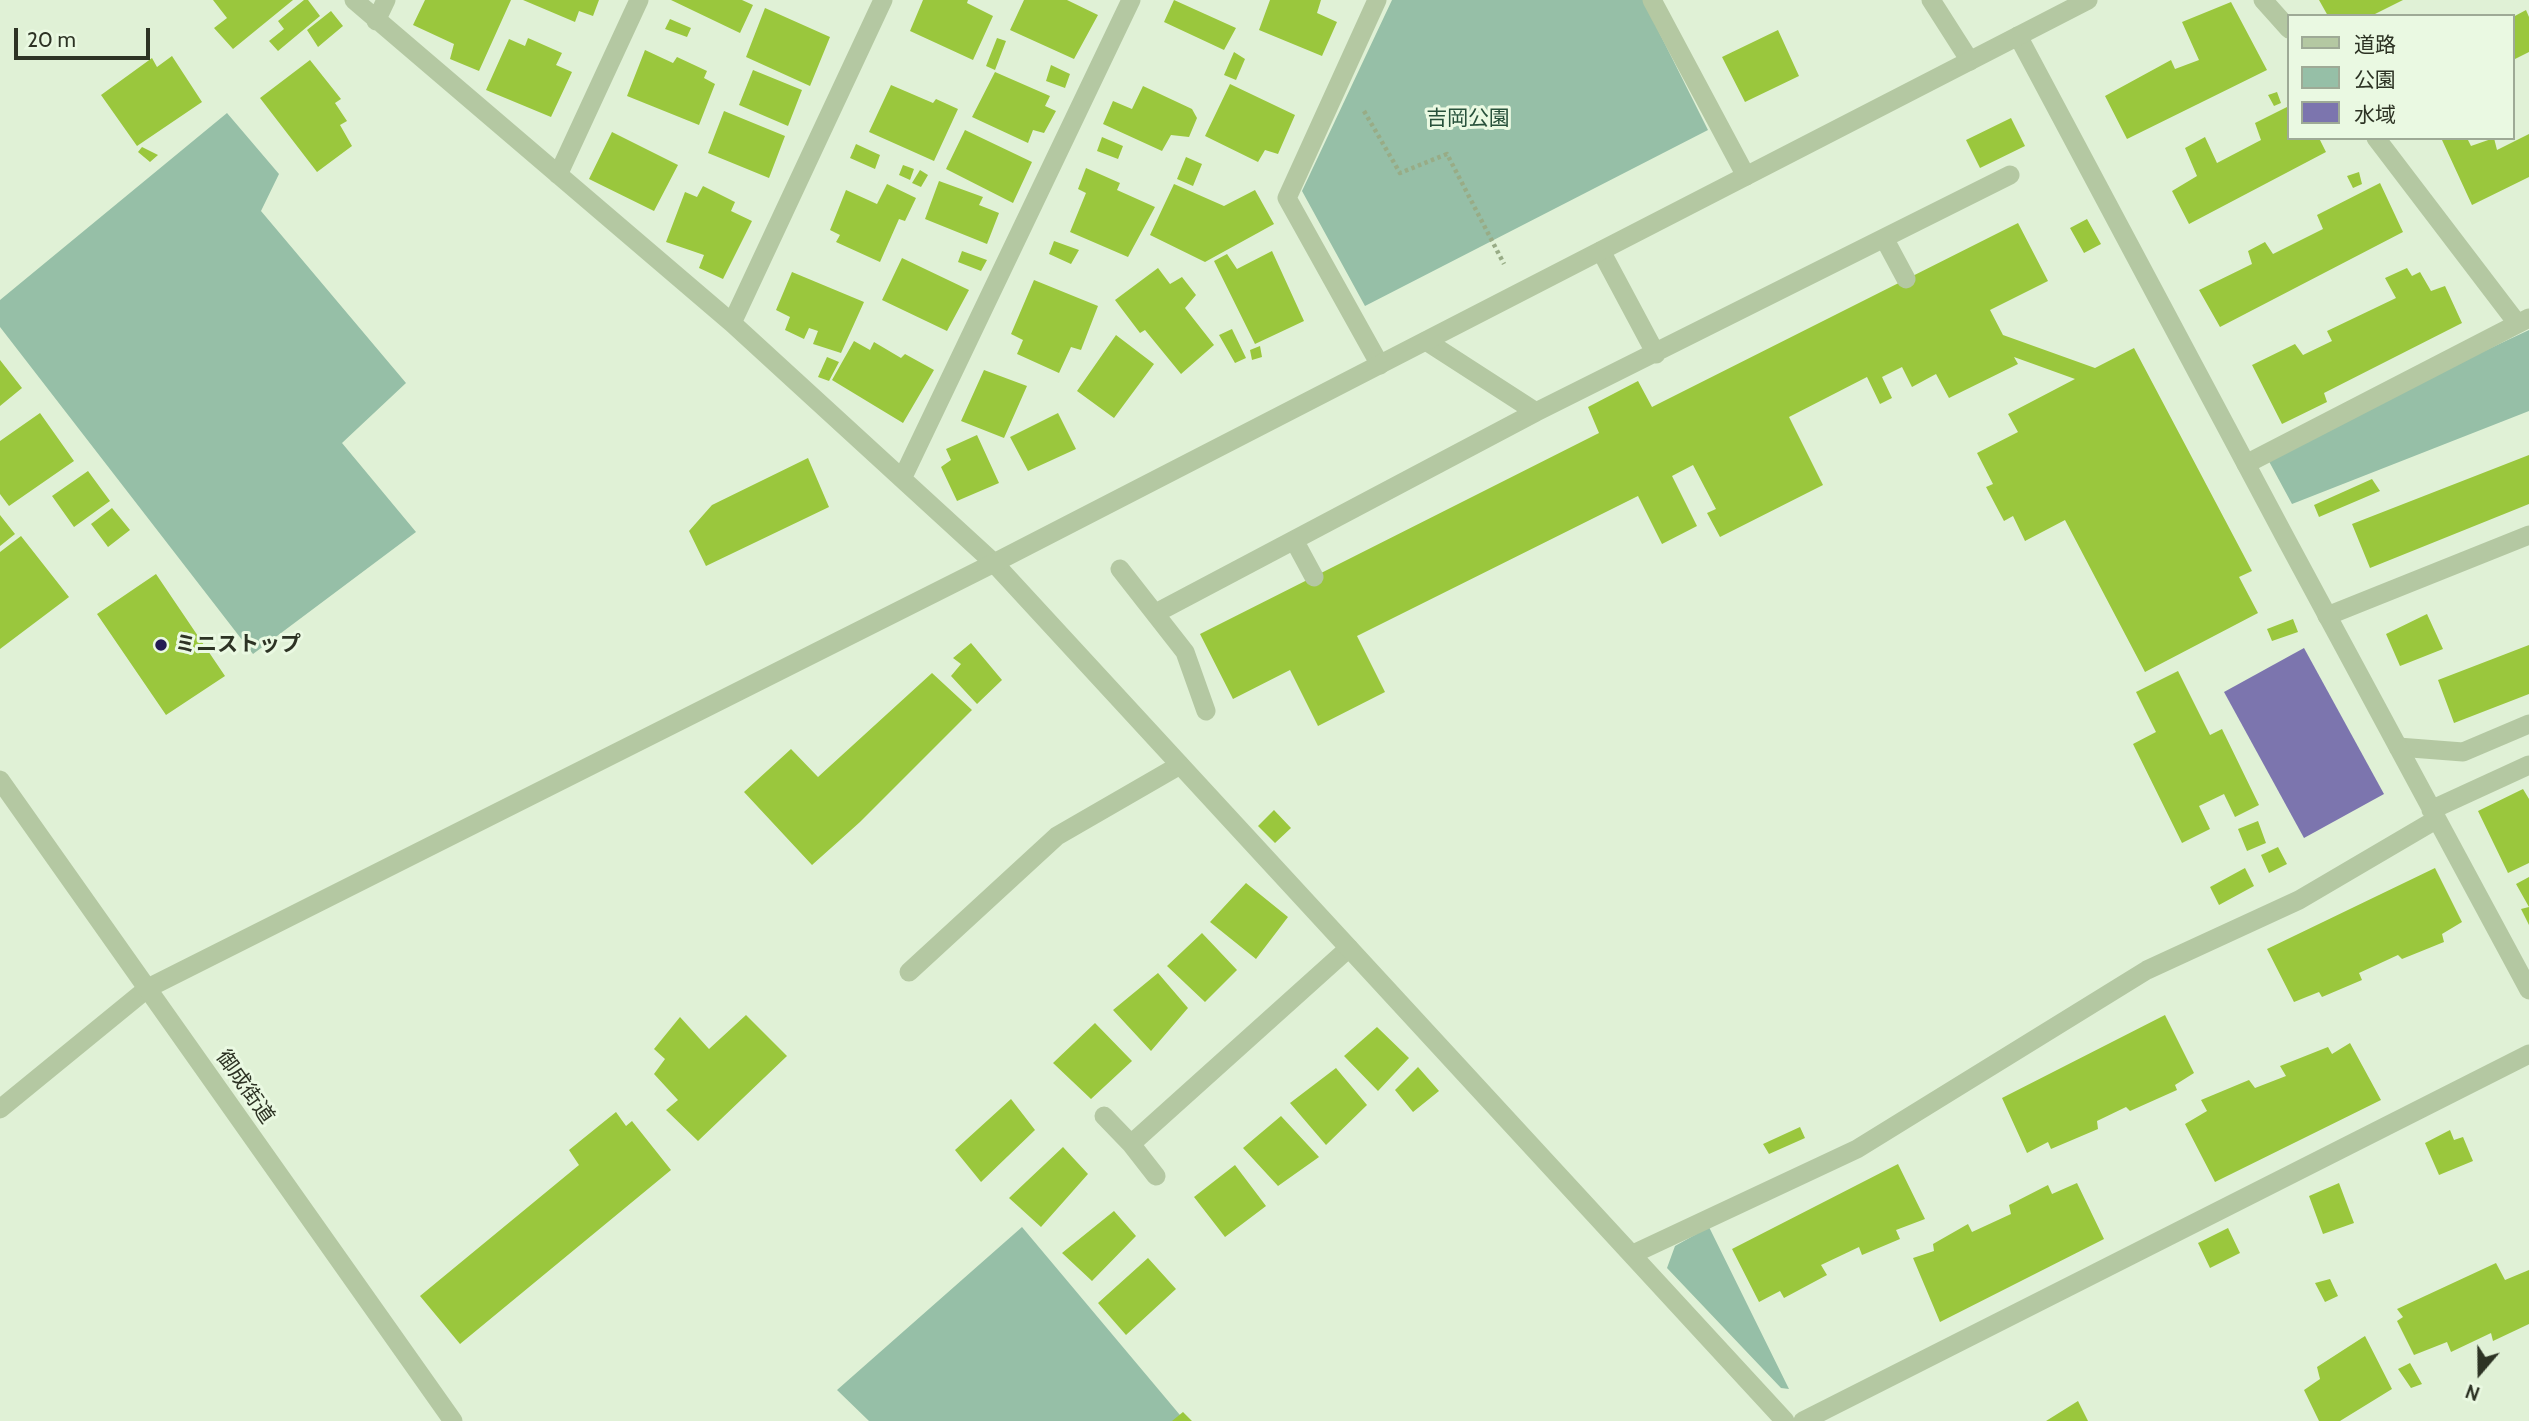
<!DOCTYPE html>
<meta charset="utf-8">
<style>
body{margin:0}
#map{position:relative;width:2529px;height:1421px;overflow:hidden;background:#e0f1d6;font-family:Cabin,"Noto Sans JP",sans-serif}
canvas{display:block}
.legend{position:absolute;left:2287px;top:14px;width:228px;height:126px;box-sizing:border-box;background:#eaf9e2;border:2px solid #9eaa96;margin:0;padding:9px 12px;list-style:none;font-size:21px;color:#2d3324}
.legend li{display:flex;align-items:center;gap:14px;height:35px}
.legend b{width:35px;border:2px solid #9eaa96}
.north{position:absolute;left:2445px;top:1337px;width:70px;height:70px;-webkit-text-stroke:5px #eaf9e2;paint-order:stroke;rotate:200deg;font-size:19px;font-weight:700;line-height:28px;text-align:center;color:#2d3324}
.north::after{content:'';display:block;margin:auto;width:24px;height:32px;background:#2d3324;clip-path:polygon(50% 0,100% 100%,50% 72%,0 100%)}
.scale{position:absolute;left:14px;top:28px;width:136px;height:32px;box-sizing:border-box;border:4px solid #2d3324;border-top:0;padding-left:9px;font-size:21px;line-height:24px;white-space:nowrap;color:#2d3324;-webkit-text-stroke:5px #eaf9e2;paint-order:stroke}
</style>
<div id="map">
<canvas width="2529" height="1421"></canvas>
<ul class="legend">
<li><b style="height:9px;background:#b4c8a2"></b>道路</li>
<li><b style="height:19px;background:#96bfa7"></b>公園</li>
<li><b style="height:19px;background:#7c75ae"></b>水域</li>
</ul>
<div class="north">N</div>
<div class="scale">20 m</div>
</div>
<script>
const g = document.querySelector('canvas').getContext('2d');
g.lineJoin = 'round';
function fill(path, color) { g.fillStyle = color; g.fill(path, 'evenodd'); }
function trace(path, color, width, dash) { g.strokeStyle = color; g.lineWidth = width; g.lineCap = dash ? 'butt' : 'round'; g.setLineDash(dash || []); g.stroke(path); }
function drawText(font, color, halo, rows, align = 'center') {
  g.font = font + ' Cabin,"Noto Sans JP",sans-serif'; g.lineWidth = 6; g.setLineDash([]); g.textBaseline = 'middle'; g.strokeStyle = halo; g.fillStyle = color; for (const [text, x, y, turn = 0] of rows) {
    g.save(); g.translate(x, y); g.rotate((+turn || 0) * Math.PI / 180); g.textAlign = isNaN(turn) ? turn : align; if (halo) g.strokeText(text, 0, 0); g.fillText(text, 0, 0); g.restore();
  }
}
fill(new Path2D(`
 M1392 0H1643L1708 130 1365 306 1302 191Z
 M227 113 279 174 261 211 406 383 342 443 416 532 253 654 0 327V300Z
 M2529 330V411L2292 504 2265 454Z
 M1022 1227 1185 1421H869L837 1390Z
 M1709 1227 1789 1389 1781 1388 1667 1268 1675 1246Z`), '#96bfa7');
fill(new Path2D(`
 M2304 648 2384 794 2304 838 2224 692Z`), '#7c75ae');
fill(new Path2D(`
 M213 0H293L233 49 214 28 227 18Z
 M304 0H308L320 16 278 51 269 41 284 29 278 21Z
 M425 0H511L479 71 450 59 454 44 413 25Z
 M523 0H599L593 16 579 11 575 22Z
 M671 0H742L753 5 740 33Z
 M923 0H968L967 3 993 16 973 60 910 31Z
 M1024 0H1067L1098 15 1074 59 1010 30Z
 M1174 0 1236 28 1224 50 1164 22Z
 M1270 0H1321L1317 13 1337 22 1322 56 1259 30Z
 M2319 0H2403L2371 16H2328Z
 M2231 2 2267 70 2127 139 2105 96 2171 60 2175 69 2199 60 2182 22Z
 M765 8 830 37 810 86 746 57Z
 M2526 10 2529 17V52L2513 60V17Z
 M331 11 343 26 318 47 307 30Z
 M670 19 691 28 687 37 665 29Z
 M1778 30 1799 76 1745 102 1722 57Z
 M528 38 562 53 556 65 572 72 551 117 486 90 509 39 525 46Z
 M997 38 1006 41 995 70 986 66Z
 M645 50 673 63 677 57 707 71 704 78 715 84 699 125 627 96Z
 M1234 52 1245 59 1236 80 1224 75Z
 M172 56 202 102 137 146 101 95 152 58 157 67Z
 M310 60 341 99 335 103 347 121 340 125 352 146 317 172 260 98Z
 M1051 65 1070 74 1065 88 1046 81Z
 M753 70 802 90 788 126 739 105Z
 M995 72 1050 96 1045 106 1056 111 1044 133 1033 130 1028 143 972 117Z
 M1230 84 1295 115 1278 154 1265 150 1258 162 1205 136Z
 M891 85 933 103 936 99 958 109 934 161 869 132Z
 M1143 86 1192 109 1197 118 1189 137 1171 135 1162 151 1103 124 1113 101 1132 109Z
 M2277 92 2281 103 2274 106 2268 95Z
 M2289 106V138H2319L2326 152 2189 224 2172 191 2197 176 2185 148 2205 137 2217 163 2261 140 2255 123Z
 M724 111 785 136 769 178 708 153Z
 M2011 118 2025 146 1980 168 1966 140Z
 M965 130 1032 162 1013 203 946 169Z
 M612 132 678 165 654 211 589 179Z
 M2529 134V177L2472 205 2442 140 2467 138 2471 146 2494 138 2497 150Z
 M1102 137 1123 146 1118 159 1097 151Z
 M856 144 880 155 875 169 850 158Z
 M142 147 158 155 150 162 138 152Z
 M1186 157 1202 164 1193 186 1177 179Z
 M903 165 914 169 910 180 899 175Z
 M1086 168 1120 183 1117 190 1155 207 1128 257 1070 232 1086 193 1078 189Z
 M920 170 928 175 921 187 912 183Z
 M2359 172 2362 184 2353 188 2347 176Z
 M939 181 983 197 979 205 999 213 987 244 925 219Z
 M2380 183 2403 232 2220 327 2199 290 2252 264 2248 251 2265 242 2273 254 2323 229 2317 215Z
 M887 184 916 198 905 221 899 219 880 262 836 242 840 235 830 230 846 190 877 204Z
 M1174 184 1224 206 1255 190 1274 224 1205 262 1150 235Z
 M703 186 735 202 731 211 752 221 723 279 699 268 704 255 666 242 685 192 697 197Z
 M2087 219 2101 244 2084 253 2070 228Z
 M2018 223 2048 281 1990 310 2003 335 2095 368 2134 348 2252 571 2239 577 2258 613 2145 672 2065 520 2025 541 2013 516 2004 521 1986 487 1993 484 1977 453 2018 432 2008 414 2075 379 2014 357 2018 364 1949 398 1936 374 1912 387 1902 367 1882 377 1892 398 1880 404 1867 377 1789 417 1823 485 1720 537 1707 513 1716 509 1693 465 1672 476 1697 526 1662 544 1638 496 1357 636 1385 692 1318 726 1290 670 1233 699 1200 634 1599 433 1588 407 1638 381 1652 407Z
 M1054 241 1079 250 1071 264 1049 254Z
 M962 251 987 260 981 271 958 262Z
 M1272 251 1304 321 1255 344 1214 261 1227 254 1237 269Z
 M902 258 969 290 947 331 882 300Z
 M1158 268 1170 284 1182 277 1196 295 1185 308 1214 345 1181 374 1145 330 1140 333 1115 300Z
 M2407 268 2412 276 2420 272 2431 291 2445 286 2462 323 2324 393 2327 402 2282 424 2252 365 2295 344 2303 355 2332 341 2327 331 2396 298 2385 278Z
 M792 272 864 302 841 353 813 344 818 331 809 328 804 339 785 330 790 317 776 310Z
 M1034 280 1098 306 1081 350 1071 347 1059 373 1017 354 1023 340 1011 334Z
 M1232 329 1246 358 1235 363 1219 335Z
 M1116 335 1154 364 1114 418 1077 391Z
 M854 341 870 350 874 342 901 358 905 354 934 370 903 423 832 380Z
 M1260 346 1262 357 1252 360 1250 350Z
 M827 357 839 362 829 381 818 377Z
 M0 360 22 388 0 406Z
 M984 370 1027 386 1004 438 961 421Z
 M40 413 74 461 9 506 0 494V441Z
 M1058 413 1076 449 1028 471 1010 437Z
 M977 435 999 483 957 501 941 467 951 460 946 449Z
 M2529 455V504L2370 568 2352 524Z
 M808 458 829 507 706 566 689 531 712 505Z
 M88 471 110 501 74 527 52 496Z
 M2372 479 2380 491 2319 517 2314 505Z
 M112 508 130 530 108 547 91 524Z
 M0 515 15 534 0 546Z
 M21 536 69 597 0 649V552Z
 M156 574 225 676 166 715 97 614Z
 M2427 614 2443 649 2400 666 2386 634Z
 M2293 619 2298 632 2272 641 2267 629Z
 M971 643 1002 680 977 704 951 676 961 664 953 658Z
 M2529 645V694L2454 723 2438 680Z
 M2178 671 2210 735 2222 729 2259 805 2235 817 2224 794 2199 806 2210 829 2182 843 2133 744 2156 732 2136 692Z
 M932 673 972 710 860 822 812 865 744 792 791 749 818 777Z
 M2523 789 2529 799V863L2508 873 2478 811Z
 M1274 810 1291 828 1275 843 1258 826Z
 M2258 821 2266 843 2247 851 2238 829Z
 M2278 847 2287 864 2269 873 2261 855Z
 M2245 868 2254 886 2219 905 2210 887Z
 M2435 868 2462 922 2442 934 2444 942 2402 959 2398 955 2359 973 2362 980 2322 997 2319 992 2294 1002 2267 949Z
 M2529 877V907L2516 884Z
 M1246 883 1288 917 1256 959 1210 922Z
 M2529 907V925L2521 909Z
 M1202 933 1237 970 1205 1002 1167 966Z
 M1158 973 1188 1008 1151 1051 1113 1010Z
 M746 1015 787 1056 698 1141 666 1110 678 1100 654 1074 665 1059 654 1049 680 1017 709 1049Z
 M2165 1015 2194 1073 2175 1085 2177 1090 2130 1111 2126 1107 2097 1121 2098 1129 2051 1149 2048 1142 2027 1153 2002 1098Z
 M1095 1023 1132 1061 1091 1099 1053 1063Z
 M1377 1027 1409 1058 1378 1091 1344 1056Z
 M2350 1043 2381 1100 2215 1182 2185 1124 2207 1111 2201 1100 2249 1080 2255 1088 2286 1076 2280 1066 2328 1047 2332 1054Z
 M1418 1067 1439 1091 1413 1112 1395 1090Z
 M1336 1068 1367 1105 1326 1145 1290 1103Z
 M1011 1099 1035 1130 981 1182 955 1150Z
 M616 1112 626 1126 632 1121 671 1170 460 1344 420 1296 579 1165 569 1150Z
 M1281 1116 1319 1157 1278 1186 1243 1148Z
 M1800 1127 1805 1138 1769 1154 1763 1144Z
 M2450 1130 2454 1140 2463 1137 2473 1161 2439 1175 2425 1143Z
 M1063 1147 1088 1174 1041 1227 1009 1198Z
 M1898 1164 1925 1219 1896 1230 1900 1239 1862 1255 1859 1247 1821 1265 1827 1275 1784 1298 1780 1291 1759 1302 1732 1249Z
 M1235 1165 1266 1206 1225 1237 1194 1197Z
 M2077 1183 2104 1239 1940 1322 1913 1258 1934 1251 1933 1244 1968 1224 1972 1232 2011 1214 2009 1205 2048 1185 2052 1194Z
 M2339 1183 2354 1223 2323 1234 2309 1196Z
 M1114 1211 1136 1236 1092 1281 1062 1253Z
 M2228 1228 2240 1253 2210 1268 2198 1243Z
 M1148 1258 1176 1289 1126 1335 1098 1303Z
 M2496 1263 2505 1280 2529 1270V1324L2493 1341 2491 1333 2451 1352 2447 1342 2414 1355 2397 1321 2403 1317 2397 1309Z
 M2330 1279 2338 1296 2325 1302 2315 1283Z
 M2365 1336 2392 1389 2340 1421H2319L2304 1390 2320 1379 2317 1367Z
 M2410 1363 2422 1384 2411 1388 2398 1369Z
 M2078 1401 2088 1421H2046Z
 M1183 1412 1192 1421H1172Z`), '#9ac73d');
trace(new Path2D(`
 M1364 111 1400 173 1447 154 1504 264`), '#98ac86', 4.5, [3.5, 3.5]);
trace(new Path2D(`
 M2263 0 2289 29
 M2376 138 2517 323
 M1884 238 1906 279
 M1601 251 1656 354
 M1426 341 1536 412
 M2246 464 2529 318
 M1294 540 1314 577
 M1120 569 1185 652 1206 711
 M1156 613 1536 412 2010 175
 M2327 616 2529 535
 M2398 747 2463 752 2529 724
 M909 972 1057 836 1180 765
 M1104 1116 1131 1144 1156 1176
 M1131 1144 1349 948`), '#b4c8a2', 19);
trace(new Path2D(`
 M354 0 732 323 994 563 1785 1421
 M1377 0 1287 198 1380 365
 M1652 0 1746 176
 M1931 0 1970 61
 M376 21 386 0
 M2018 36 2286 539 2529 990
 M558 175 639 0
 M732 323 883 0
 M902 479 1131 0
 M2431 810 2529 765
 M0 1109 148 988
 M1633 1254 1857 1149 2147 970 2299 900 2437 819
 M1803 1421 2529 1054`), '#b4c8a2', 19);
trace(new Path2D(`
 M0 780 453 1421
 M148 988 994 563 2088 0`), '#b4c8a2', 19);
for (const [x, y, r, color] of [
 [161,645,7,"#231a54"]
]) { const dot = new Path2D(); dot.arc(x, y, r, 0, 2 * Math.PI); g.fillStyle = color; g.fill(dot); trace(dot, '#eaf9e2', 2.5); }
drawText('21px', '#28513b', '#eaf9e2', [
 ["吉岡公園",1468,119]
]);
drawText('bold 21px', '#2d3324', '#eaf9e2', [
 ["ミニストップ",175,645]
], 'left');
drawText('21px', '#2d3324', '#eaf9e2', [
 ["御成街道",245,1087,55]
]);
</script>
